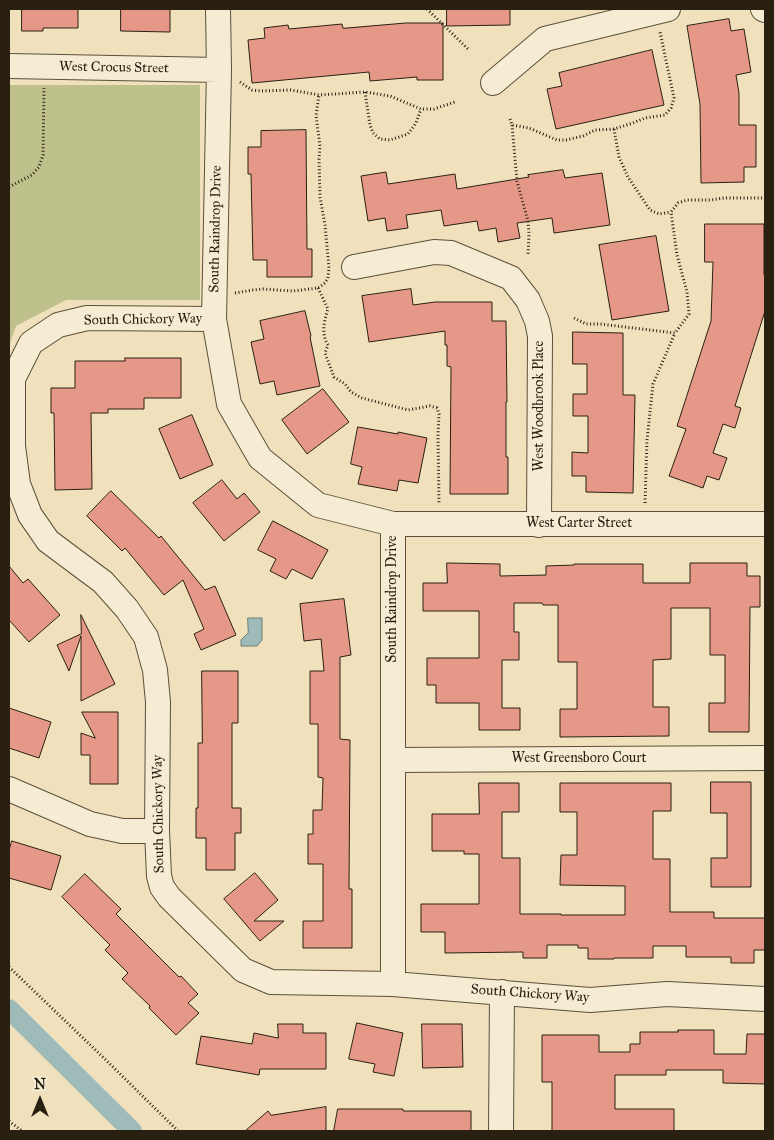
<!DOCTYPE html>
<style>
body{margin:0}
#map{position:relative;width:774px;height:1140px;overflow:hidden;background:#f0e1bc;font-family:"IM FELL Great Primer",serif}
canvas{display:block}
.frame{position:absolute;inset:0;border:10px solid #2a2012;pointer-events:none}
.north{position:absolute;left:15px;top:1075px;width:50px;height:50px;-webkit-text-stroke:4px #f5ecd3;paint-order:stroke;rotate:0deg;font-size:14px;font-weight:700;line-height:20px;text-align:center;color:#2a2012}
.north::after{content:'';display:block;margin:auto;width:18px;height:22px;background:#2a2012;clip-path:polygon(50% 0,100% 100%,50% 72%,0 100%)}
</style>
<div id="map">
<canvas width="774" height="1140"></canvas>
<div class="frame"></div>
<div class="north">N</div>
</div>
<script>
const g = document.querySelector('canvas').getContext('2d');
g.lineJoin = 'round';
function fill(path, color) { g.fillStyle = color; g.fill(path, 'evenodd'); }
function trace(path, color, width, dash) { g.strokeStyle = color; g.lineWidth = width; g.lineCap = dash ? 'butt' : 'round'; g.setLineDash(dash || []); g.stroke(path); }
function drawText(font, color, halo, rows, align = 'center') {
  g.font = font + ' "IM FELL Great Primer",serif'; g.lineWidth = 5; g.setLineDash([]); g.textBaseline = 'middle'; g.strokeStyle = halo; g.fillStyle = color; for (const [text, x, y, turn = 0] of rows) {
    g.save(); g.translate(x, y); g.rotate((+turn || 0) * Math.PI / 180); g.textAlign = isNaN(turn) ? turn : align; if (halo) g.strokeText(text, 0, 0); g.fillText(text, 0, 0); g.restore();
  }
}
fill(new Path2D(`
 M9 85H200V300H66L16 326 9 346Z`), '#bfc18d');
const water = new Path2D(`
 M248 618H262V640L257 646H241V640L248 633Z`);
fill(water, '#9ebbba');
trace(water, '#707d77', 1);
trace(new Path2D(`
 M9 1009 132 1131`), '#9ebbba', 20);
const building = new Path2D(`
 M22 9H78V28H43V31H22Z
 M121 9H170V32L121 31Z
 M447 9H510V25L447 26Z
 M729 19 731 31 744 29 751 72 736 75 739 93V125H756V167H744V182L701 183 700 104 687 26Z
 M406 23H443V80H417V77L370 81 369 72 252 83 248 40 265 38 264 28 288 25 289 29 342 24 343 28Z
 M652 50 664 105 556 129 547 89 562 86 559 73Z
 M306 130 307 249H312V277H267V260H253L251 174H248V147H261V131Z
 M563 170 565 178 602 173 610 225 554 233 552 218 517 223 520 238 498 242 496 228 479 231 477 221 444 226 441 210 406 215 408 228 387 231 385 218 368 221 361 176 386 172 388 184 455 174 457 189 529 177 528 175Z
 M705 224H764V275H765V311L735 406 741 408 735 428 723 424 713 453 727 458 719 480 707 476 703 488 669 476 686 429 677 426 711 321 713 262H705Z
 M656 236 669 311 612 320 599 245Z
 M411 289 413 305 435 302H492V321H506L507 402H506V457H508V494H450L451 367 447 366V345H445V331L369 342 362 296Z
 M305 311 311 336 310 337 320 386 277 395 274 381 260 384 251 342 264 339 260 321Z
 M573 332 623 333V395H635L633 493 586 492V476H572V452L588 453V416H573V394H587V364H573Z
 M125 358H181V398H144V409H108V413H91L92 489 55 490 54 413H51V388H75V361H125Z
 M323 389 349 422 307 454 282 420Z
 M192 415 213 465 180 479 159 429Z
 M358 427 398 434V432L427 438 418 483 399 480 397 491 358 484 362 467 351 464Z
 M222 480 237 499 244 493 260 512 224 541 193 503Z
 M111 491 159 538 161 536 205 590 215 586 236 635 201 650 194 634 204 629 183 580 164 595 125 548 122 551 87 516Z
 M273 521 328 550 312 579 292 569 286 579 270 571 276 559 258 550Z
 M447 563 500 564V576L546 575V566L574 565V564H643V583H690V563H747V576H760V607H750L749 732H709V703H725V655H710V608H671V659L653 660V707H669V736L560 737V709H577V662H558V605H543L542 603H514V632H519V660H502V708H520V730H479V703H436V685H427V658H479V611H423V583H447Z
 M9 566 23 583 28 579 60 615 29 642 9 620Z
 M344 599 351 655 340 657V739L350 740 349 889H352V948H303V921H323V864H308V834H313V810H322L323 778 318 777V724H310V671H324L321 639 304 641 300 604Z
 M81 615 115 684 81 701V636L69 671 57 645 81 634Z
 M202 671H238V723H232V808H241V833H235V870H206V838H196V808H198V743H202Z
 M9 708 51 722 39 758 9 748Z
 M82 712H118V784H90V755H81V733L95 738Z
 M711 782H751V887H711V858H727V813H711Z
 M479 783H519V812H502V858H520V914H561V915H625V886L560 885 561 855H577V812H560V783H671V811H653V859H670V912H714V918H765V950H754V963H731V957H686V946H653V958H614V959H588V948H578V945H547V958H523V952L445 953V932H421V904H479V854H464V851H432V814H479Z
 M12 841 61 856 51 890 9 878V851Z
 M255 873 278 900 254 921H284L260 941 224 899Z
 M85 874 121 909 116 914 179 977 181 976 198 994 188 1003 199 1013 176 1035 149 1008 150 1006 122 979 128 973 105 950 110 945 62 897Z
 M357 1023 403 1033 394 1076 373 1072 375 1064 349 1059Z
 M278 1024H303V1033H326V1069H260L259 1075 196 1064 201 1036 252 1044 254 1033 278 1038Z
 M422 1024H462L463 1067 423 1068Z
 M678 1030H714V1054H746L747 1034H765V1084L723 1083V1070H666V1075H615V1109H674V1131H552V1082H542V1035H599V1052H630V1044H640V1032H678Z
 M326 1107V1131H245L268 1111 271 1115Z
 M338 1109H403V1111H471V1131H334Z`);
fill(building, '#e69888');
trace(building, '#2a2012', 1);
const minor = new Path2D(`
 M218 9 219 70 214 319 229 404 260 458 318 505 393 524V984
 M763 9 765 10
 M9 66 219 70
 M493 83 545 39 668 9
 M354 267 434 252 451 253 511 278 528 300 537 321 540 336 539 525
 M214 319 87 318 58 325 31 343 13 379V446L18 484 30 515 48 541 103 582 127 609 146 637 155 670 158 702 157 831 159 876 162 887 169 897 243 970 271 982 393 984 590 1000 667 994 765 999
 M393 524H765
 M393 760 765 758
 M9 789 90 824 122 831H157
 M501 1131 502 992`);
trace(minor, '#5c503c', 26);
trace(new Path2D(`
 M427 9 468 49
 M240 82 252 90 261 91 291 90 319 95 365 92 390 96 421 109H434L455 102
 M365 92 370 125 373 133 380 139 390 140 408 134 416 123 421 109
 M510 119 512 125 529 128 557 140H566L583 136 595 130 614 129 633 123 645 118 665 115 671 108 674 98 660 32
 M512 125 517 181 528 221 529 234 528 255
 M614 129 619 157 628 177 650 210 659 214 671 212
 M9 187 32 175 39 167 43 155 44 88
 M318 288 328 309C324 321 321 334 328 345L325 353 334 377 345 384 351 392 362 398 408 410 430 406 437 408 439 414 438 435 439 504
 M235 293 253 290 263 289 293 291 318 288 325 283 328 278 329 268 325 225 320 197 319 159 320 146 316 116 319 95
 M574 318 586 324H600L675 333 689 314 687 292 677 255 671 212 678 203 687 200H711L724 198H765
 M645 503 647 440 653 384 675 333
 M9 967 108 1062 178 1131
 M9 1121 22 1131`), '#2a2012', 3, [1, 2.5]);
trace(minor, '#f5ecd3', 24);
drawText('14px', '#2a2012', '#f5ecd3', [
 ["West Crocus Street",114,68,1],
 ["South Raindrop Drive",216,229,-89],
 ["South Chickory Way",143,320,-1],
 ["West Woodbrook Place",540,406,-90],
 ["West Carter Street",579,524],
 ["South Raindrop Drive",393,599,-90],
 ["West Greensboro Court",579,759],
 ["South Chickory Way",159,814,-91],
 ["South Chickory Way",530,994,4]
]);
</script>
